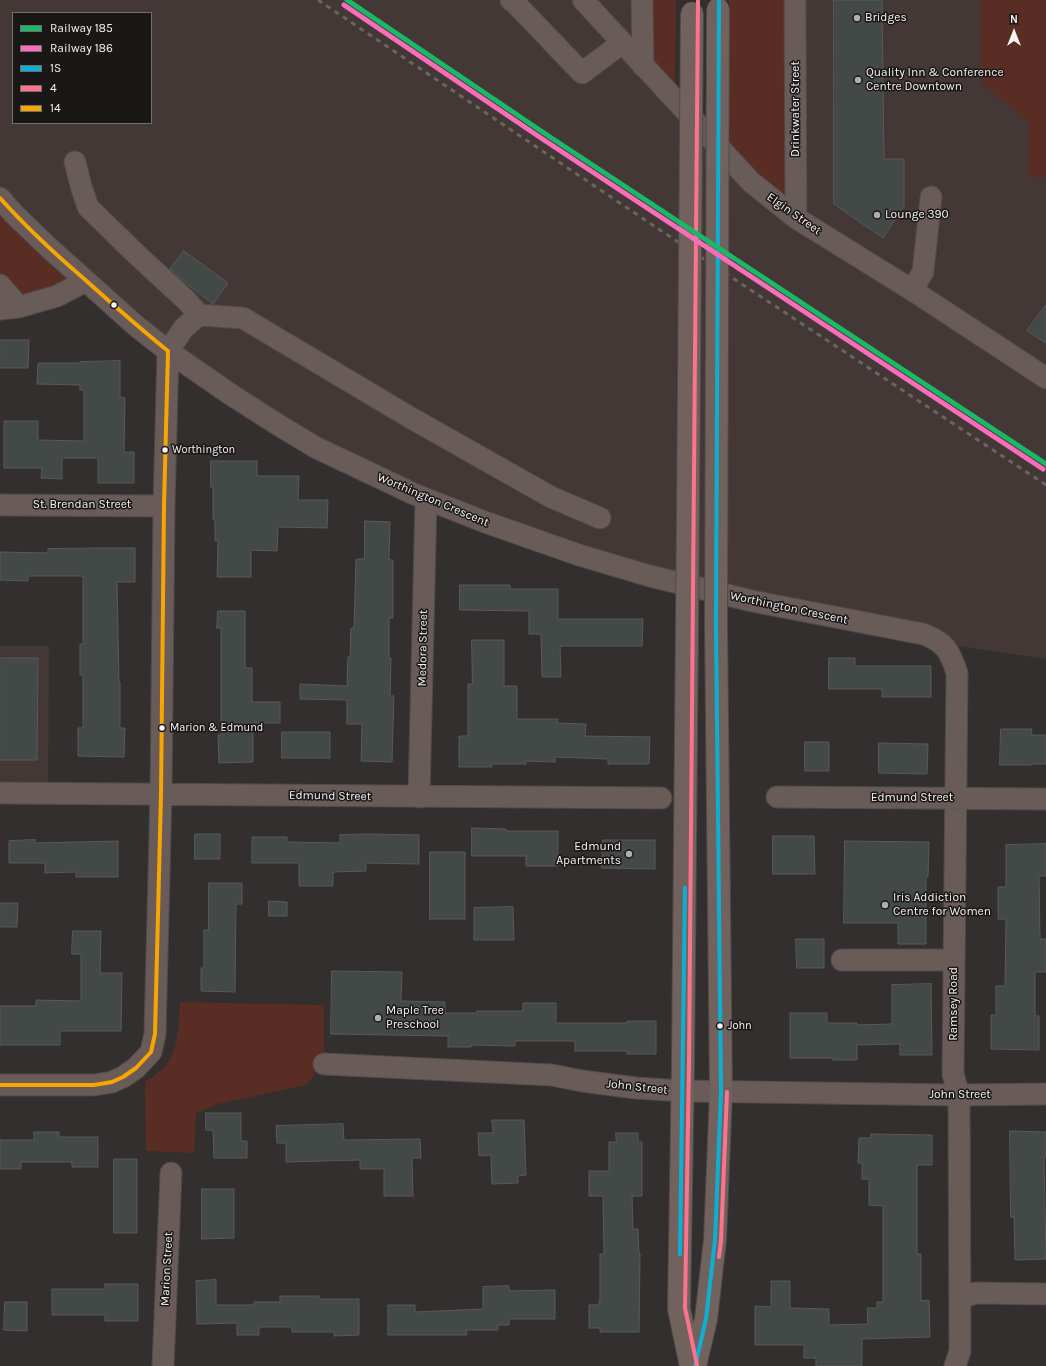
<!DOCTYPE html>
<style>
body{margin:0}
#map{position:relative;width:1046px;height:1366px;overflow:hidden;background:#332f2e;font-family:Karla,sans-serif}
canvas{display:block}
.legend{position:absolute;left:12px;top:12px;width:140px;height:112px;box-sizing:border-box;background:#1a1717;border:1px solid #726f6f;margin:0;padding:5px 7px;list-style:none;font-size:12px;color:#f7f3f2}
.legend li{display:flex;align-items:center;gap:8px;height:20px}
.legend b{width:20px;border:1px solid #726f6f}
.north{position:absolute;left:994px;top:12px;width:40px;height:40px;-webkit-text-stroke:3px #1a1717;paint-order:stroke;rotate:0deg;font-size:11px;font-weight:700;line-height:16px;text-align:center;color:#f7f3f2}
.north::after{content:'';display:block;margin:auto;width:14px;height:18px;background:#f7f3f2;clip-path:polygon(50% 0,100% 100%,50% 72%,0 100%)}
</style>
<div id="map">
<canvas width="1046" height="1366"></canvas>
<ul class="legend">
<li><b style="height:5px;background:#1ab867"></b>Railway 185</li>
<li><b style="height:5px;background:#fb6dba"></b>Railway 186</li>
<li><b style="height:5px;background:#0dafd3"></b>1S</li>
<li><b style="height:5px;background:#fc738d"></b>4</li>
<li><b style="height:5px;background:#f7a600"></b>14</li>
</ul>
<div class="north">N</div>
</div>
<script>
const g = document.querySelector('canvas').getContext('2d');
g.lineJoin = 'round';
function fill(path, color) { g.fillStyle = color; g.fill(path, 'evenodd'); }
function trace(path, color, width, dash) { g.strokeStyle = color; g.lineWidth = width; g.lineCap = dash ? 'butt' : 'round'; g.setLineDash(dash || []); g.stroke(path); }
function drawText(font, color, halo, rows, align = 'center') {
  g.font = font + ' Karla,sans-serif'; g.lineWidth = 3; g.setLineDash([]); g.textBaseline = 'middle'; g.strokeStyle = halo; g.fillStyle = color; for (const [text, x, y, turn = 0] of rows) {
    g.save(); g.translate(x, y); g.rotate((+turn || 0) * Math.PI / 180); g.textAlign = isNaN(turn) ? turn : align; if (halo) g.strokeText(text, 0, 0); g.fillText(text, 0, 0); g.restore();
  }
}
fill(new Path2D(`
 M0 0H642L641 62 730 144 794 0H980L981 82 1029 123 1028 176 1046 177V659L945 644 753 601 414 493 184 360 0 196ZM13 13H151V123H13Z
 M0 646H49L48 791H0Z`), '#433835');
fill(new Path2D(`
 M642 0H676L675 98 641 62Z
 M729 0H794L806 214 762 179 730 144Z
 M980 0H1046V177H1028L1029 123 981 82Z
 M0 196 86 279 17 306 0 287Z
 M180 1002 324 1005V1063L306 1085 218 1104 196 1113 194 1153 146 1151 145 1082C152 1077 162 1071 167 1064 179 1047 179 1022 180 1002Z`), '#592d23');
const building = new Path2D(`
 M834 0H882L884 159H904V206L883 238 834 204Z
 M184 251 228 283 213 304 186 283 170 269Z
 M1046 305V343L1027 331Z
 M0 340H29L28 368H0Z
 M120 361V397L125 398 124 452H134V483H98V458H62V479L41 478 42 468H4V421H38V440L84 441V390H80V385L37 384 38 363H80V362Z
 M211 461H257V476H299L298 500H328L327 528 278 527 277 551 251 550V577H217L218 541H215V520H213V487H211Z
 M365 521 390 522 389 560H393V618H389V658H391L390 696H394L392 762 361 761 362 724H347V700L300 699V684L347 686 348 657H350L351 628H354L356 559H364Z
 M99 548H135V582H117L119 682H120V728H125L124 757 78 756V728H83V675H80V644H83V576H28V581L0 580V552L48 553V549Z
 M460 585H510V589H558V619H643L642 646H560L561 677H542L541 634H529V611L460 610Z
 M218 611H245V668H252V702H280V723H253V762L219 763 218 735H221V628H217Z
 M472 640H504V686H517V719H558L557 723 586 724 585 736 650 737 649 764H608V759L555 757V762L526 761V764H492V767H459V736H468V684H472Z
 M0 658H38L37 760H0Z
 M829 658H855V666H931V697H882V689H829Z
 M1001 729H1032L1031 735H1046V764H1031V765H1000Z
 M282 732H330V758H282Z
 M805 742H829V771H805Z
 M879 743 928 744 927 774 879 773Z
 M472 828 506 829V831H558V866H526V856H472Z
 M195 834H220V859H195Z
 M368 834 419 835V864L366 863V871L333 872V886H299V863H252V837H287V842L340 843V835Z
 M773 836H814L815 874H773Z
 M35 840V843L118 841V877H76V872L45 873V863H9V841Z
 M603 840H655V869L602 868Z
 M845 841 929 842 928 877H926V944H898V923H844Z
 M1046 844V876H1039L1040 939H1046V972H1035V1016H1039V1050L991 1049V1015H996V986H1005L1006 919H998V887H1006V845Z
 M430 852H465V919H430Z
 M209 883H242V904H236L235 992 201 991V968H204V930H208Z
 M269 901 287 902V916H269Z
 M0 903H18L17 927H0Z
 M513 907 514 940H474V908Z
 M73 931H101L100 973H122L121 1031H60V1045H0V1006H36V1000L81 1001V954H72Z
 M796 939H824V968H797Z
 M332 971 402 972 401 1001 445 1002V1013H477V1011H523V1003H556V1023H627V1021H656V1054H627V1051H575V1041H515V1046L471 1045V1047H448V1036L331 1034Z
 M931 984 932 1055H900V1044L857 1045V1060H833V1058H790V1013H827V1023H857V1025L892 1024V985Z
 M206 1113H241V1141H247V1158H214L213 1130H206Z
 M492 1120H524L526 1175 518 1176V1183L492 1184 491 1155 479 1156 478 1133H493Z
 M343 1124 344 1140 420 1139 421 1158H412L413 1196H384V1169H360V1160L286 1162V1143H277L276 1126Z
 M1010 1131 1046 1132V1157H1044L1046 1259 1015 1260 1014 1217H1011Z
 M34 1132H59V1137H98V1167H72V1162H21V1169H0V1140H34Z
 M616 1133H638V1142H642V1196H632L633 1229H638L639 1254H640L639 1332H600V1328H589V1305H599V1301H600V1254H604L603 1196H589V1171H609V1142H616Z
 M871 1134 932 1135V1165H917V1254H921V1301L929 1300 930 1337 862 1339V1366H816V1358H804V1345H755V1306L771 1307V1281H790V1308L829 1309V1325L868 1324 867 1308H877V1302H883V1206L869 1205V1179H862V1163H858L859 1138H871Z
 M114 1159H137V1233H114Z
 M202 1189H234V1238L202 1239Z
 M216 1280V1305H254V1302H280V1296H319V1299H359V1335L334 1336V1332H292V1327H259V1335H237V1323L197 1324 196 1281Z
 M105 1284H138V1321H105V1315H52V1289H105Z
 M509 1286V1291L555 1290V1319H509V1325H498V1330H466L467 1335H388V1305H415V1312L483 1309V1287Z
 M5 1302H27V1331L4 1330Z`);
fill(building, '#434947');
trace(building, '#5a5959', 1);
const minor = new Path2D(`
 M511 0 515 3 582 73 622 43
 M583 0 751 182 796 218 912 290 1046 378
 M642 0 643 66
 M795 0 796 218
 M75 162 81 186 88 207 134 252 187 301 199 315
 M0 198 14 214 46 245 135 325 168 351 230 394 277 424 315 447 414 494 485 522 579 555 650 576 752 601 923 634C945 642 950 651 957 673L953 1074 959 1095 960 1351 955 1366
 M0 285 19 307
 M912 290 923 272 931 197
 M0 309 19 307 57 296 86 281
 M168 351 184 328 199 315 243 318 411 418 551 497 600 518
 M0 505 164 506
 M0 793 661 798
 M419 797 426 499
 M777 797 1046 799
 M842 960H954
 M324 1064 552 1075 582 1081 636 1088 683 1091 959 1095 1046 1094
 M0 1085H94L112 1082 123 1077 136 1068 151 1052 155 1034 161 794 164 506 168 351
 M960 1298 976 1293 1046 1294
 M163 1366 171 1173`);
const major = new Path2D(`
 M687 626 683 1063 679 1309 691 1366
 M695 1366 706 1319 715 1240 721 1092 716 625`);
trace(minor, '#4e4b4a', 23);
trace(major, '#4e4b4a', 24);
trace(minor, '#685b58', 21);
trace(major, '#72625e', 22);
trace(new Path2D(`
 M318 0 660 230 1046 485`), '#6a6462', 3, [5, 5]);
const majorBridge = new Path2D(`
 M716 625 718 9
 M687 626 692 13`);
trace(majorBridge, '#4e4b4a', 24, []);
trace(majorBridge, '#72625e', 22);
trace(new Path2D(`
 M680 1254 685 888
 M695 1366 706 1319 715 1240 721 1092 716 625 719 0`), '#0dafd3', 4);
trace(new Path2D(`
 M719 1257 721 1240 727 1092
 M697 1365 685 1308 689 1063 698 0`), '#fc738d', 4);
trace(new Path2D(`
 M0 198C25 226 53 252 82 277 110 302 138 327 168 351L164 506 161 794 155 1034 151 1052 136 1068 123 1077 112 1082 94 1085H0`), '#f7a600', 4);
trace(new Path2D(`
 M347 0 547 135 1046 464`), '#1ab867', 5);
trace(new Path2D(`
 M344 5 544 140 1043 469`), '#fb6dba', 5);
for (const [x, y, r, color] of [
 [857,18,4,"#b2aead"],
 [858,80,4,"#b2aead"],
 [877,215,4,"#b2aead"],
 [114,305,3.5,"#f7f3f2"],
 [165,450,3.5,"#f7f3f2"],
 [162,728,3.5,"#f7f3f2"],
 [629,854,4,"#b2aead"],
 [885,905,4,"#b2aead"],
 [378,1018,4,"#b2aead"],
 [720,1026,3.5,"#f7f3f2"]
]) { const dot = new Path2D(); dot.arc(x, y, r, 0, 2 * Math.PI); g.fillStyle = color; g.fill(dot); trace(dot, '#1a1717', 1.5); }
drawText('11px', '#f7f3f2', '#1a1717', [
 ["Worthington",172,450],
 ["Marion & Edmund",170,728],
 ["John",728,1026]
], 'left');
drawText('12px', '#f7f3f2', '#1a1717', [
 ["Bridges",865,18],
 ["Quality Inn & Conference",866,73],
 ["Centre Downtown",866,87],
 ["Lounge 390",885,215],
 ["Edmund",621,847,"right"],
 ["Apartments",621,861,"right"],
 ["Iris Addiction",893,898],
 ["Centre for Women",893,912],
 ["Maple Tree",386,1011],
 ["Preschool",386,1025]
], 'left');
drawText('12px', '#f7f3f2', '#1a1717', [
 ["Drinkwater Street",796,109,-90],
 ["Elgin Street",794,214,35],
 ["Worthington Crescent",433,500,23],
 ["St. Brendan Street",82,505],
 ["Worthington Crescent",789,608,12],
 ["Medora Street",423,648,-89],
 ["Edmund Street",330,796,1],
 ["Edmund Street",912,798],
 ["Ramsey Road",954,1004,-90],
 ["John Street",637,1087,6],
 ["John Street",960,1095],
 ["Marion Street",167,1269,-87]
]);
</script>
